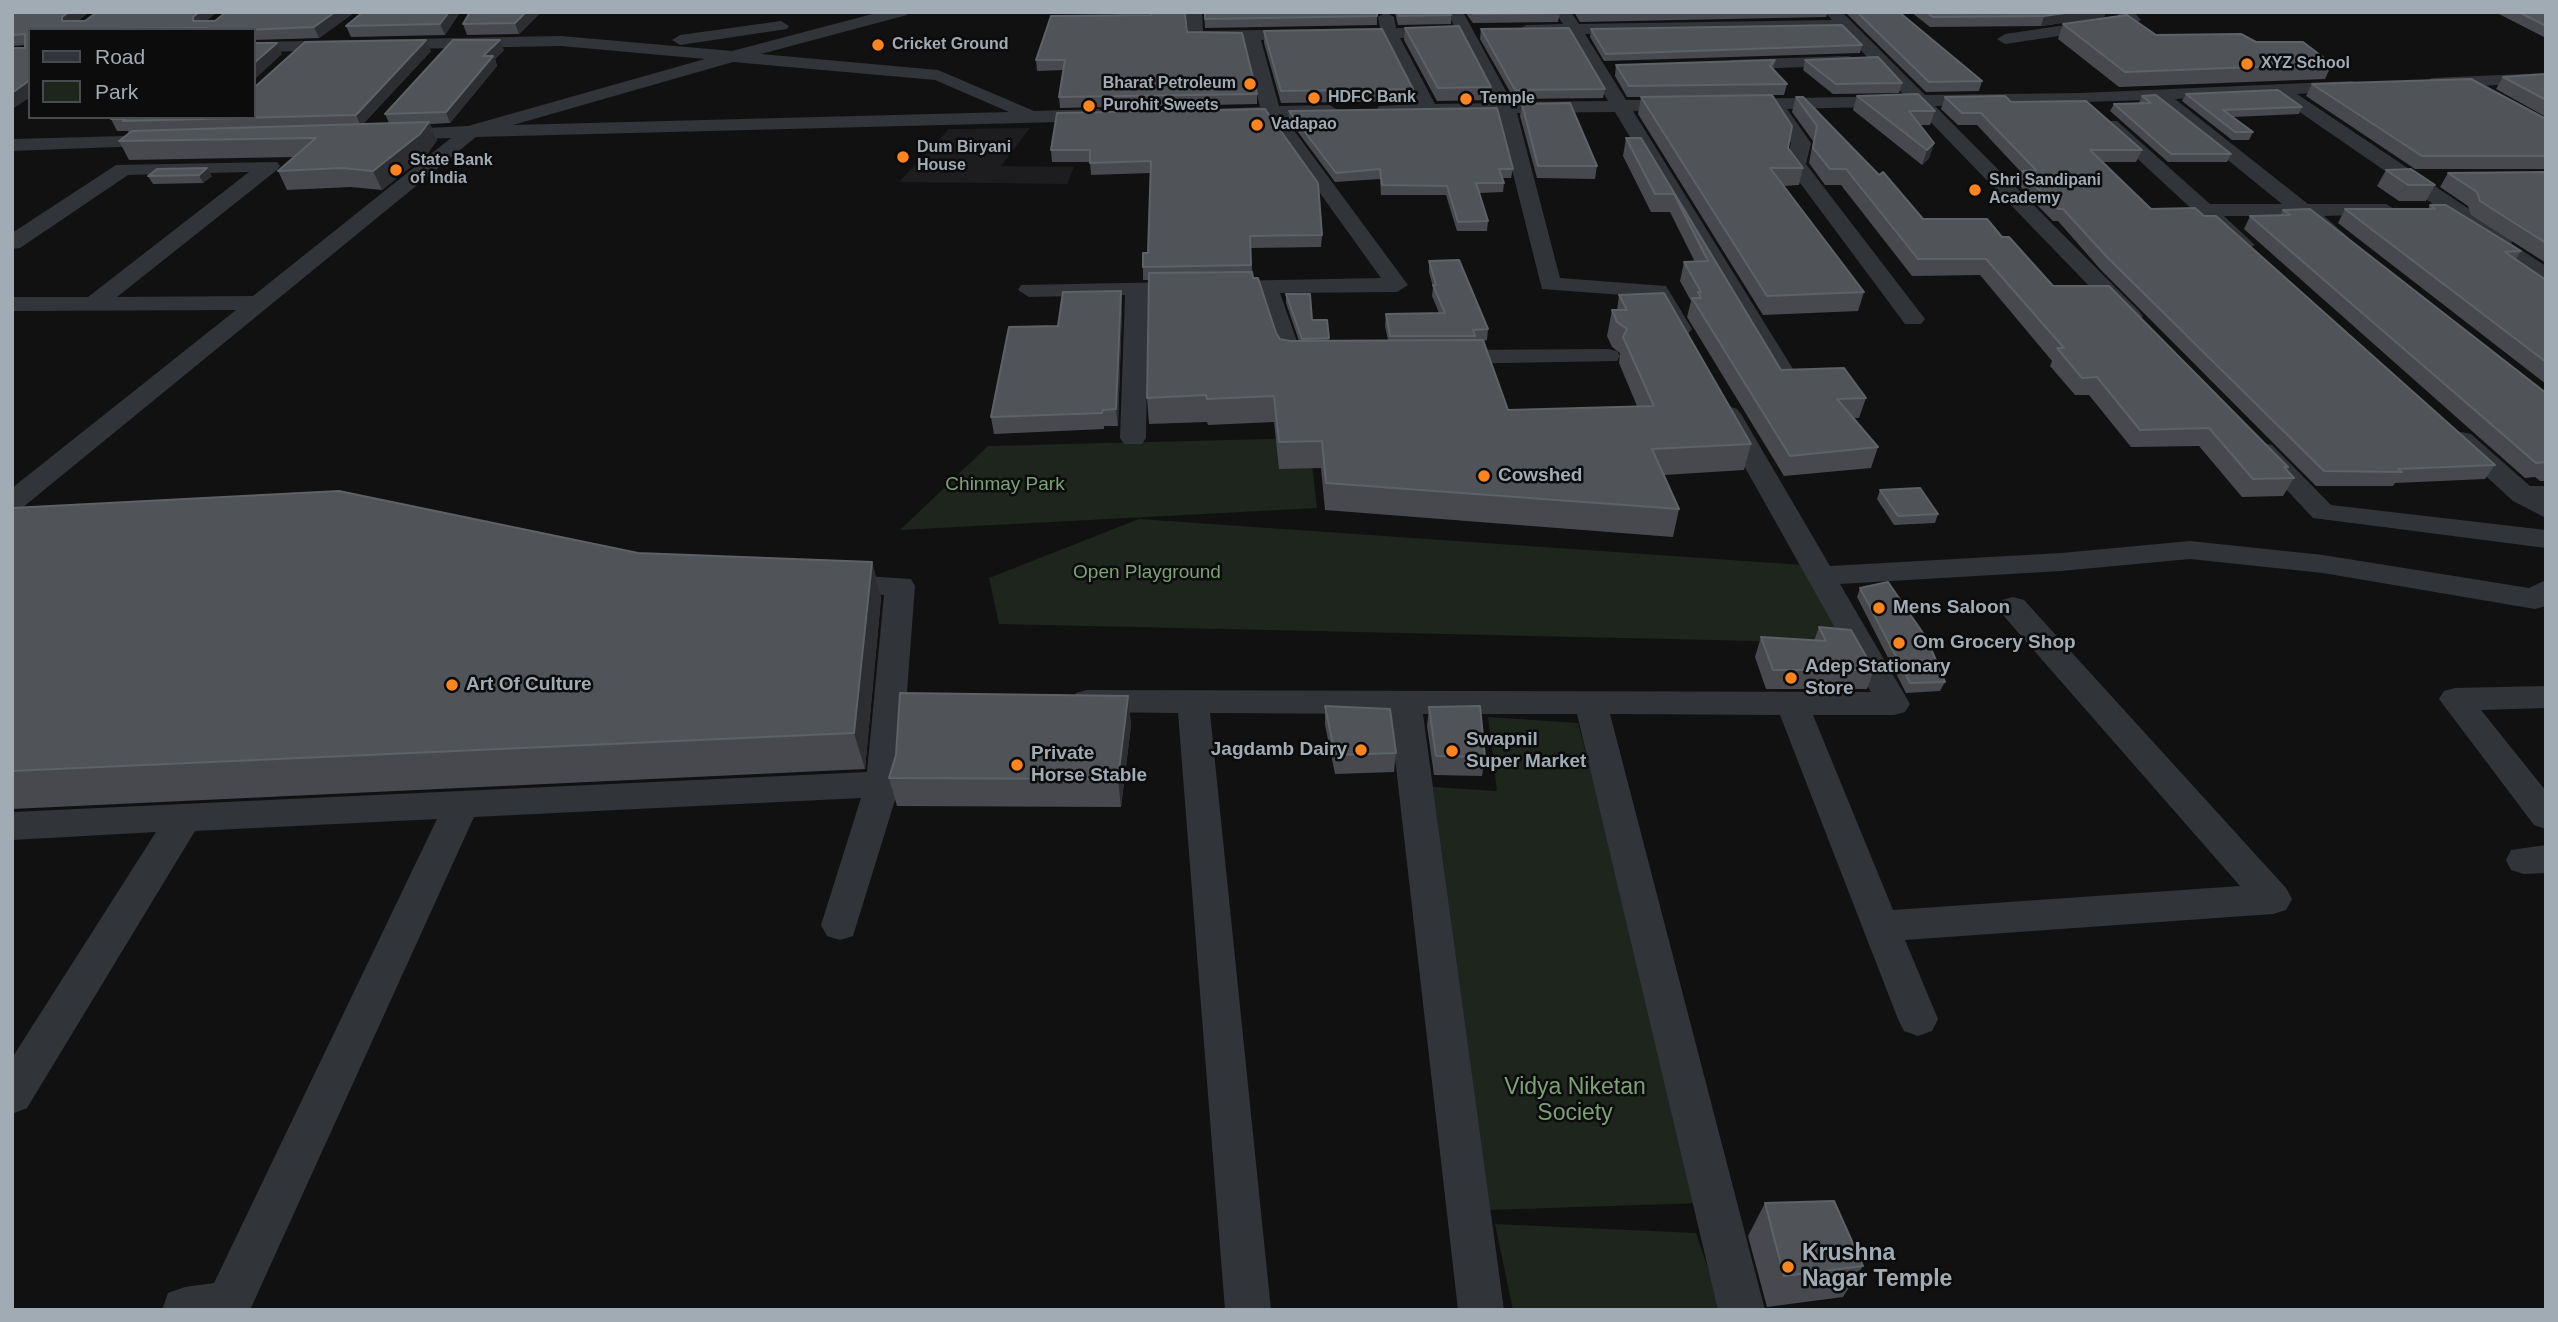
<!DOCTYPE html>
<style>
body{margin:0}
#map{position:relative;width:2558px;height:1322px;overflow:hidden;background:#111112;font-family:Arial,sans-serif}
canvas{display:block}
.frame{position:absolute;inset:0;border:14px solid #a1abb4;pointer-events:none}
.legend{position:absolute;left:28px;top:28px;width:228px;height:91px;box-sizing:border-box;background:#0c0c0d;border:2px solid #484c50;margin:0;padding:9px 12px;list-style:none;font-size:21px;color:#a1abb4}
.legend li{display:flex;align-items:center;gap:14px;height:35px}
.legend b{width:35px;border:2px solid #484c50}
</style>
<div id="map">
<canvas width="2558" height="1322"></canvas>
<div class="frame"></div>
<ul class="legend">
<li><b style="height:9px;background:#313438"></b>Road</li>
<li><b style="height:19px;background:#1d251d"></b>Park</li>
</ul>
</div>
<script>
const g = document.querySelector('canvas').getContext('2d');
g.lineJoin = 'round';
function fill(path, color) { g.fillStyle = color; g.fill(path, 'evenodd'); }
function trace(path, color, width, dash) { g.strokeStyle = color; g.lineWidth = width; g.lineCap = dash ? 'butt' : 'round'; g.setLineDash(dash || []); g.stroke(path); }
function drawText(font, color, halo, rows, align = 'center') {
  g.font = font + ' Arial,sans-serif'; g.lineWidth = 5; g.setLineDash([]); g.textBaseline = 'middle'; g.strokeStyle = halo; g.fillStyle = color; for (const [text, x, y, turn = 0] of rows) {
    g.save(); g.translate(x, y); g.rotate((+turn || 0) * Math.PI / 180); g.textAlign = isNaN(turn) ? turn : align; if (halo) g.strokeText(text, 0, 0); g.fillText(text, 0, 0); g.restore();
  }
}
fill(new Path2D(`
 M1030 128 1001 166 1074 167 1067 184 899 182 949 129Z`), '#1d1d1f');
fill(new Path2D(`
 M1309 438 1317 508 900 530 988 446Z
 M1139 519 1803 565 1846 643 999 624 989 578Z
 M1488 717 1578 723 1703 1203 1490 1210 1433 787 1497 791Z
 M1495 1224 1696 1233 1722 1310H1513Z`), '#1d251d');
fill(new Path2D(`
 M880 12H909L907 15 761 54 938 70 1034 111 1099 109 1108 115 1099 121 476 137 22 508 12 510V488L236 310 12 311V297H88L249 172 128 175 20 248 12 249V233L116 165 277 162 280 166 277 170 117 297 253 296 451 138 392 140 385 138 383 134 385 130 468 126 705 59 561 46 254 52V42L561 36 732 51ZM733 62 935 80 1009 112 513 125Z
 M1186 12H1202L1203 31 1380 28 1378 17 1386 12 1394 17 1396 28H1452L1454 32 1446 37 1400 38 1435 104 1494 103 1447 12H1463L1512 102 1608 101 1568 34 1526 35 1518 30 1526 25 1563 24 1557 15 1559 12H1571L1579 24 1832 20 1825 12H1842L1925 95 2081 93 2352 81 2361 86 2358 90 2297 94 2511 237 2512 244 2546 266V283L2476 240 2475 233 2275 95 2175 99 2308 204H2386L2396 210 2393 214 2324 216 2348 237 2337 243 2329 242 2298 216H2224L2255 245 2244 251 2236 250 2101 125 2103 121H2117L2210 204H2282L2154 100 1935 106 2139 311 2143 316 2139 321H2123L1915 106 1787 109 1811 143 1806 164 1925 319 1921 324H1905L1786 164 1791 143 1769 109H1736L1727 104 1736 99 1905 96 1841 30 1585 34 1626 100H1680L1689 105 1680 110 1633 111 1793 369 1790 374H1772L1769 369 1615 112 1517 113 1560 278 1666 286 1692 329 1688 334H1672L1650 297 1542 289 1498 114H1379L1377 110 1379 106 1417 104 1383 38 1261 40 1279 106 1330 105 1339 111 1330 117H1284L1408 285 1397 292 1280 293 1300 350 1321 352 1324 357 1321 362H1281L1258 294 1148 295 1146 438 1142 444H1124L1120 438 1125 295 1029 297 1018 290 1021 285 1381 278 1266 118 1218 117 1216 113 1218 109 1260 107 1244 40H1189Z
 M2116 12H2134L2141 20 2133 25 2005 44 1997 39 2005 34 2120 17Z
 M781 21 789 26 787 29 680 45 672 40 680 35Z
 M1847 56 1853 57 1856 61 1853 65 1731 70 1722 65 1731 60Z
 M2546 73V83L2432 88 2423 83 2432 78Z
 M162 135 169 137 172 141 169 145 12 151V139Z
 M1608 349 1617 351 1620 356 1617 361 1448 364 1439 362 1436 357 1439 352 1448 350Z
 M1728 406 1737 409 1741 414 1830 566 2061 553 2190 541 2323 555 2529 588 2546 580V606L2535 609 2323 573 2190 559 2061 571 1840 584 1910 704 1905 712 1894 715H1813L1893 910 2240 886 2002 614 1998 607 2002 600 2013 597 2024 600 2286 888 2292 899 2286 910 2273 914 1905 940 1938 1019 1932 1031 1918 1036 1904 1031 1898 1019 1780 715 1610 714 1765 1310H1718L1577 714H1423L1504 1310H1458L1390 714 1210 713 1271 1310H1225L1178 713 1087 712 1076 709 1071 701 1076 693 1087 690 1871 692 1715 414 1719 409Z
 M2462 432 2471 434 2530 486H2546V518L2513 501 2453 446 2449 440 2453 434Z
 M2263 443 2272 445 2331 505 2546 530V548L2313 518 2250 451 2254 445Z
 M835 574 911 579 915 586 900 784 853 936 840 940 827 936 821 925 861 798 474 817 250 1310H162L168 1293 185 1287 214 1283 437 819 195 831 27 1108 12 1114V1058L156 832 12 840V812L867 772 884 595 825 591 820 584 825 577Z
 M2546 686V708L2481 710 2546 791V829L2534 825 2439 699 2444 691 2455 688Z
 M2546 845V873L2524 874 2511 870 2506 860 2511 850Z`), '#313438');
fill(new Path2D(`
 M12 12H89L78 21H85L97 12H217L206 21H215L226 12H355L319 38 254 40V30H30V97L12 109V48H25V45L12 46Z
 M363 12H460L445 35 351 37 346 26Z
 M541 12 519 34 467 35 463 24Z
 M1204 12H1382L1377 15V25L1205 28Z
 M1392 12H1450L1451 15V24L1398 25 1395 13Z
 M1465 12H1559L1560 13 1558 22 1473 23Z
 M1574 12H1828L1826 17 1580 22Z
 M1845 12H1899L1982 81 1979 91 1926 92Z
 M1911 12H2106L2104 17 2041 26 1930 27Z
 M2495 12H2544L2546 13V38Z
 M1151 15 1187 32 1257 94V104L1060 108 1059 97 1064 70 1037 71 1036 60Z
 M2063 24 2156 35 2256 42 2332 64 2325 79 2119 87 2058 39Z
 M1405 28 1491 87 1490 100 1437 101 1404 40Z
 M1481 29 1605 89 1603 98 1514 99 1480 39Z
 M1591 29 1862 45 1860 53 1604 61 1590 37Z
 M1264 31 1413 89V101L1281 103 1264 43Z
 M504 50 495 59 497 66 450 123 430 124 437 140 428 153 382 190 351 187 287 190 278 171 294 157 129 160 119 141 129 133 128 131H117L111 119 431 51 363 124 389 123 385 114Z
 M1775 60 1773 69 1787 84 1784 95H1772L1788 148 1803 168 1799 185 1783 186 1864 292 1858 311 1763 315 1638 114 1641 97H1627L1615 76 1616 65Z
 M1805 60 1902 83 1899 93 1833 94 1803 70Z
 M2546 74V117L2496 89 2503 77Z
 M2312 84 2546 119V169H2415L2306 96Z
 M2186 94 2302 107 2299 114 2233 117 2253 132 2249 140H2232L2182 101Z
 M1857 96 1935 111 1930 125H1920L1934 143 1929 158 1922 165 1853 110Z
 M2142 96 2231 154 2227 162H2168L2110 111 2114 104 2139 103Z
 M1796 97 1923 219 2002 237 2053 286 2288 467 2287 470 2294 478 2283 496 2242 497 2199 446 2131 447 2089 395H2075L2050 366 2052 361 1980 275 1912 276 1841 185H1825L1809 163 1813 141 1792 112Z
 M1945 97 2011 102 2142 150 2136 162H2103L2151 209 2495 465 2485 479 2395 483 2393 486H2316L2101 270 2058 221H2053L2037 205 2017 183 2021 172 1977 125H1958L1941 109Z
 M1522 104 1597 166 1595 179 1537 178 1520 116Z
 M1289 111 1513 169 1511 178H1502L1504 183 1503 192 1479 193 1488 221 1487 231H1457L1446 195H1381L1380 179 1335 182 1289 120Z
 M1057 113 1322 235 1321 247 1250 248 1253 278 1276 333 1280 339 1290 341H1299L1286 303V294L1312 320H1327L1329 341 1388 340 1385 326 1386 314 1439 313 1432 296 1433 287 1429 272V261L1488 329 1487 340 1484 341 1508 410 1637 406 1619 363 1620 353 1612 347 1607 336 1612 310H1617L1619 295 1751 444 1744 470 1664 475 1679 509 1673 537 1325 510 1321 468 1279 469 1274 422 1208 425 1207 422 1149 424 1147 398 1149 280H1143V267L1148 253 1150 173 1091 175 1090 162H1052L1051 150Z
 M1626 138H1641L1781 370 1866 398 1859 418H1853L1878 447 1871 468 1784 476 1687 317 1691 301 1680 281 1684 262H1695L1670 212H1651L1623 156Z
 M157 169 212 176 203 183 153 184 148 176Z
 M2386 170 2435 185 2426 201H2399L2377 186Z
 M2546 172V263L2471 215 2468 206 2440 187 2448 173Z
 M2430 205 2521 251 2516 259 2546 280V384L2338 223 2345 209H2428Z
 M2283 210 2546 393V481H2540L2535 477 2525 478 2244 229 2250 216 2280 215Z
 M1121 291 1122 307 1118 426H1104V429L994 434 991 417 1058 326Z
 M1880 490 1938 514 1935 523 1894 525 1877 499Z
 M12 508 638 553 872 562 881 598 865 769 12 809Z
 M1860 588 1945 682 1940 691 1906 693 1857 597Z
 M1819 627 1874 670 1867 689H1766L1755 657 1761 637 1814 641Z
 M1128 696 1131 725 1121 807 897 806 889 778Z
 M1325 706 1396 753 1394 772 1335 774 1325 725Z
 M1429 707 1485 757 1482 776 1434 775 1427 726Z
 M1765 1203 1863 1266 1843 1297 1767 1307 1748 1236Z`), '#47494e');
fill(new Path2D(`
 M69 12H89L68 28 62 21V17Z
 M199 12H217L198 28 193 21V17Z
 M335 12H355L319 38 314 27Z
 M449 12H460L445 35 440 24Z
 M526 12H541L519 34 515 23Z
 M2072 12H2106L2104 17 2041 26 2044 16Z
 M426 40 431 51 361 126 356 115Z
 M500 40 504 50 495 59 497 66 450 123 446 112 483 56Z
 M277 43 282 54 254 80V63Z
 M30 80V97L12 109V93Z
 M429 122 437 140 428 153 382 190 373 171Z
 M1934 143 1929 158 1922 165 1927 150Z
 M207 168 212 176 203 183 199 175Z
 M1121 291 1122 307 1118 426 1116 409Z
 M872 562 881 598 865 769 854 733Z
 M1128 696 1131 725 1121 807 1118 779Z`), '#2d2e31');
const building = new Path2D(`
 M12 12H69L62 17V21H85L97 12H199L193 17V21H215L226 12H335L314 27 247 30H204L207 28 30 30V80L12 93V48H25V34L12 35Z
 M363 12H449L440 24 346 26Z
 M470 12H526L515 23 463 24Z
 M1153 12H1185L1187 32 1242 33 1257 94 1059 97 1065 60H1036L1051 16 1151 15Z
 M1205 12H1377V16L1205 19Z
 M1398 12H1450L1451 15 1399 16Z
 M1472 12H1559L1560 13 1473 14Z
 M1857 12H1899L1982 81 1929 82Z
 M1926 12H2072L2044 16 1933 17Z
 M2519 12H2544L2546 13V26Z
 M2127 15 2156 35 2241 34 2256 42H2303L2332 64 2125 72 2063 24Z
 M1842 25 1862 45 1606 54 1591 29Z
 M1459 26 1491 87 1438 88 1405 28Z
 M1569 28 1605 89 1515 90 1481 29Z
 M1382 29 1413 89 1281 91 1264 31Z
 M426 40 356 115 123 121 126 119H111L113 117H254V87L256 86 305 42Z
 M453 40H500L483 56H493L446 112 385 114Z
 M254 43H277L254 63Z
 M1878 57 1902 83 1836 84 1805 60Z
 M1775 60 1770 66 1787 84 1629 86 1616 65Z
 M2546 74V100L2503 77Z
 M2471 79 2546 119V156H2422L2312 84Z
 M2278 90 2302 107 2223 110 2253 132H2235L2186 94Z
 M1918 94 1935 111H1909L1934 143 1927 150 1857 96Z
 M1772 95 1792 126 1788 148 1803 168H1770L1864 292 1767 296 1641 97Z
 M2156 95 2231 154H2171L2114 104 2151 103 2142 96Z
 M2005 96 2011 102 2086 101 2142 150H2090L2151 209 2195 208 2204 216H2216L2495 465 2398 469 2402 472 2324 471 2107 257 2063 209H2058L2042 193 2022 171 2036 170 1981 113H1962L1945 97Z
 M1796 97H1803L1879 175 1883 172 1923 219H1987L2002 237H2009L2053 286H2109L2288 467H2284L2294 478 2253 479 2209 428 2140 430 2097 377 2082 378 2057 348H2064L1986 259H1918L1846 169H1830L1813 148 1817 126Z
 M1570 103 1597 166H1538L1522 104Z
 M1497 108 1513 169H1499L1504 183H1476L1488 221 1458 222 1447 186 1382 185 1380 169 1336 173 1289 111Z
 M1265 109 1318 183 1322 235 1250 236 1251 265 1143 267V253H1148L1151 161 1090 163V150H1051L1057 113Z
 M429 122 420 134 373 171 342 168 278 171 316 138 119 141 132 131Z
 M1626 138H1641L1781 370 1844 368 1866 398 1837 399 1878 447 1790 456 1692 298H1701L1698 292H1701L1684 262 1708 261 1674 194H1655Z
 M207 168 199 175 148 176 157 169Z
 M2411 169 2435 185H2408L2386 170Z
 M2546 172V243L2480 201 2477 192 2448 173Z
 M2430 205H2446L2521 251 2505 252 2546 280V362L2345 209H2435Z
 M2310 209 2546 393V462L2536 463 2250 216 2290 215 2283 210Z
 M1459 260 1488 329 1473 330 1475 336H1390L1386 314 1445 313 1433 285H1436L1429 261Z
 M1252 272 1253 278H1258L1276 333 1280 339 1290 341 1483 340 1508 410 1654 406 1623 337 1627 329 1617 322 1612 310H1627L1619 295 1664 293 1751 444 1652 449 1679 509 1326 483 1322 441 1279 442 1274 396 1207 399 1206 395 1147 398 1149 273Z
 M1121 291 1116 409 1103 410 1102 413 991 417 1009 327 1058 326 1063 292Z
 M1286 294H1310L1312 320H1327L1329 338 1302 339Z
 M1920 488 1938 514 1898 516 1880 490Z
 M339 491 638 553 872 562 854 733 12 771V508Z
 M1888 582 1927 639 1945 682 1910 683 1860 588Z
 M1819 627 1851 630 1874 670H1773L1761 637 1826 641Z
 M900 693 1128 696 1118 779 889 778 896 755Z
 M1325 706 1390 709 1396 753 1335 755Z
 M1480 706 1485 757 1436 756 1429 707Z
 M1834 1201 1863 1266 1784 1276 1765 1203Z`);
fill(building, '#505459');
trace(building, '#5d6267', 2);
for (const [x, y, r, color] of [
 [878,45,7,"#fe851d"],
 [2247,64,7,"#fe851d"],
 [1250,84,7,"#fe851d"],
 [1314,98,7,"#fe851d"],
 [1466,99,7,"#fe851d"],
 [1089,106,7,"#fe851d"],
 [1257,125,7,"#fe851d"],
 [903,157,7,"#fe851d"],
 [396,170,7,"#fe851d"],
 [1975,190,7,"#fe851d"],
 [1484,476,7,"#fe851d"],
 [1879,608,7,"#fe851d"],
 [1899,643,7,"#fe851d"],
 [1791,678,7,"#fe851d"],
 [452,685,7,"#fe851d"],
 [1361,750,7,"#fe851d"],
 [1452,751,7,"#fe851d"],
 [1017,765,7,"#fe851d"],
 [1788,1267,7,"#fe851d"]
]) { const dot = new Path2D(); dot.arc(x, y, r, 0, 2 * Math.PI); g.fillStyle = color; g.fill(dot); trace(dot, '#0c0c0d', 2.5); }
drawText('bold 16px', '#a1abb4', '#0c0c0d', [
 ["Cricket Ground",892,45],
 ["XYZ School",2261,64],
 ["Bharat Petroleum",1236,84,"right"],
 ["HDFC Bank",1328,98],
 ["Temple",1480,99],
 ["Purohit Sweets",1103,106],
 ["Vadapao",1271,125],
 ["Dum Biryani",917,148],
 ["House",917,166],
 ["State Bank",410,161],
 ["of India",410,179],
 ["Shri Sandipani",1989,181],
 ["Academy",1989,199]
], 'left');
drawText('bold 19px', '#a1abb4', '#0c0c0d', [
 ["Cowshed",1498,476],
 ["Mens Saloon",1893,608],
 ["Om Grocery Shop",1913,643],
 ["Adep Stationary",1805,667],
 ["Store",1805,689],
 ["Art Of Culture",466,685],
 ["Swapnil",1466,740],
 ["Super Market",1466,762],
 ["Jagdamb Dairy",1347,750,"right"],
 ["Private",1031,754],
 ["Horse Stable",1031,776]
], 'left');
drawText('19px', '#7ca176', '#0c0c0d', [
 ["Chinmay Park",1005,485],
 ["Open Playground",1147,573]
]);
drawText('23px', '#7ca176', '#0c0c0d', [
 ["Vidya Niketan",1575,1088],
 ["Society",1575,1114]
]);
drawText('bold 23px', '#a1abb4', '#0c0c0d', [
 ["Krushna",1802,1254],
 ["Nagar Temple",1802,1280]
], 'left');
</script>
